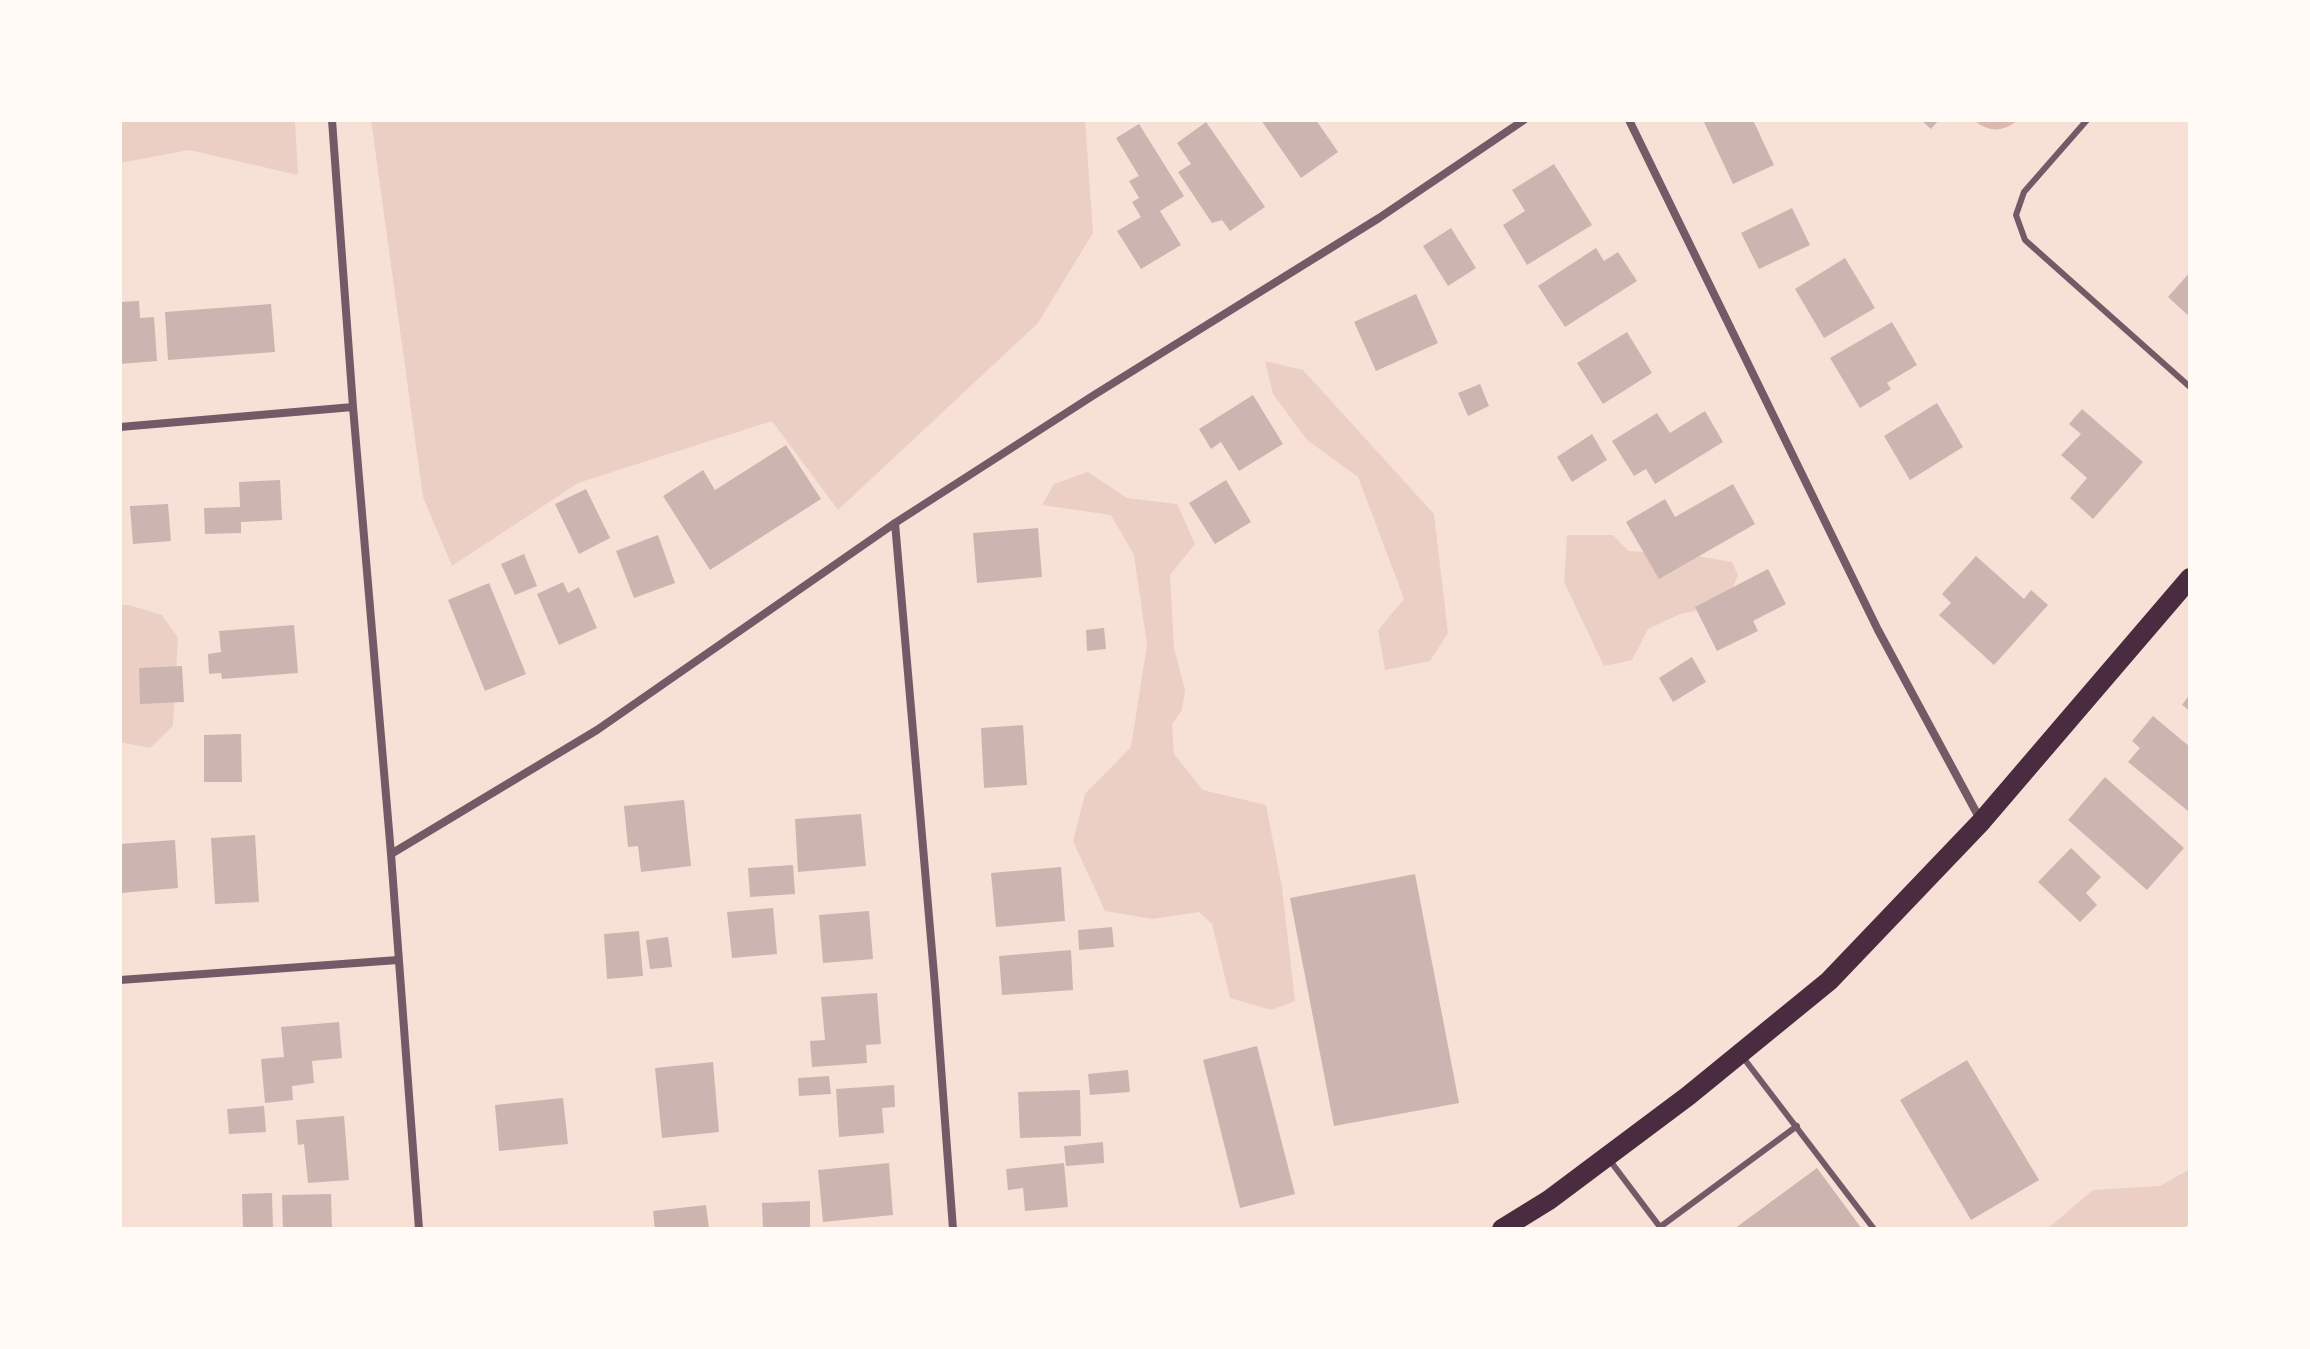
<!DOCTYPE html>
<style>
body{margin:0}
#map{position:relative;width:2310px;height:1349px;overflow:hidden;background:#f7e1d7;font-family:Rubik,sans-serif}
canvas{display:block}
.frame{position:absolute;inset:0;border:122px solid #fffaf5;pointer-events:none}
</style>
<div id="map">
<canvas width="2310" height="1349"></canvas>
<div class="frame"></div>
</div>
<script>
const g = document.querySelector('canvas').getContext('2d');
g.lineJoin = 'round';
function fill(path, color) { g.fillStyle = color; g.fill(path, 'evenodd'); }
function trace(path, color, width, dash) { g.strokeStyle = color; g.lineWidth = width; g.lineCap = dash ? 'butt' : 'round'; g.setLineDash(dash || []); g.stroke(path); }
fill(new Path2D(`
 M120 120H295L298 175 189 150 120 163Z
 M371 120H1085L1093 233 1038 323 838 510 772 421 578 483 452 566 423 497Z
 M1265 361 1303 370 1434 514 1448 633 1430 661 1385 670 1378 630 1404 599 1358 477 1307 440 1273 394Z
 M1088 472 1127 498 1177 504 1195 544 1170 575 1174 648 1185 690 1182 710 1172 724 1174 754 1203 790 1266 805 1282 887 1295 1001 1271 1010 1230 998 1212 924 1199 912 1152 919 1105 911 1073 841 1085 794 1131 747 1147 645 1134 555 1111 515 1042 505 1054 484Z
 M1567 535H1613L1628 551 1685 554 1732 562 1738 575 1725 605 1680 614 1648 629 1632 660 1604 666 1564 582Z
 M120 605H129L162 615 178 638 173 726 150 748 120 742Z
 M2190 1169V1223L2183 1229H2047L2093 1190 2160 1186Z`), '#ebcfc5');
fill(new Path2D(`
 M1974 120H2018C2004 132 1988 133 1974 120Z`), '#dcb8b0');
fill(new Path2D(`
 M1261 120H1316L1338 152 1301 178Z
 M1703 120H1753L1774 165 1733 184Z
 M1921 120H1939L1931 129Z
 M1206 122 1265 207 1230 231 1222 220 1212 223 1178 172 1191 164 1177 143Z
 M1139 124 1184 196 1160 211 1181 245 1141 269 1117 231 1141 217 1132 202 1139 198 1129 181 1139 176 1116 138Z
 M1554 164 1592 225 1527 265 1503 225 1525 211 1512 190Z
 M1792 208 1810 245 1759 269 1741 233Z
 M1451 228 1476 268 1448 286 1423 246Z
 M1596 248 1604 261 1618 252 1637 281 1565 327 1538 286Z
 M1845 258 1875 308 1824 338 1795 289Z
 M2190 272V317L2168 297Z
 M1416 294 1438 343 1376 371 1354 322Z
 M139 301 140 318 154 317 157 361 120 364V302Z
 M271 304 275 352 168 360 165 312Z
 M1892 322 1917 365 1887 383 1891 389 1860 408 1830 358Z
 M1627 332 1652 373 1603 404 1577 363Z
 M1480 384 1489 406 1468 416 1458 393Z
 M1253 395 1283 444 1239 471 1221 442 1211 449 1199 429Z
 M1937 403 1963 447 1910 480 1884 436Z
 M2082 409 2143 462 2093 519 2070 498 2087 478 2061 455 2081 434 2069 424Z
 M1705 411 1723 442 1655 484 1646 469 1634 476 1612 441 1657 413 1670 433Z
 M1592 434 1607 460 1572 482 1557 457Z
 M786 445 821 499 710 570 663 496 703 470 715 490Z
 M280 480 282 520 241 522V533L205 534 204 508 240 507 239 482Z
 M1226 480 1251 522 1215 544 1189 503Z
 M1733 484 1755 524 1659 579 1626 522 1665 499 1675 517Z
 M586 489 610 538 579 554 555 504Z
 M168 504 171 541 133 544 130 506Z
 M1038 528 1042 577 977 583 973 533Z
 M658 535 675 583 634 598 616 551Z
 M524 554 537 586 515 595 501 564Z
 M1976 556 2024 599 2031 590 2048 605 1994 665 1939 615 1951 603 1942 594Z
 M1768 569 1786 604 1753 621 1758 631 1717 651 1695 607Z
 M563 582 568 593 579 587 597 628 559 645 537 594Z
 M489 583 526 674 485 691 448 600Z
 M294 625 298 673 222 679 221 673 209 674 208 654 221 652 219 631Z
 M1104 628 1106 649 1087 651 1086 630Z
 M1692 657 1706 682 1673 702 1659 678Z
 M182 666 184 702 140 704 139 668Z
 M2190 694V711L2182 705Z
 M2153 716 2190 747V809L2188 811 2128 762 2140 748 2132 741Z
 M1023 725 1027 785 984 788 981 728Z
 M241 734 242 782H204V735Z
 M2105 777 2184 848 2147 890 2068 820Z
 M684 800 691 866 641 872 638 846 628 847 624 806Z
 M861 814 866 866 798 872 795 819Z
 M255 835 259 902 215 904 211 838Z
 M175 840 178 888 121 893 120 844Z
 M2071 848 2101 877 2086 893 2097 905 2080 922 2038 882Z
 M793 865 795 894 750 897 748 868Z
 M1061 867 1065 921 996 927 991 873Z
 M1415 874 1459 1103 1334 1126 1290 898Z
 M773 908 777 954 732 958 727 912Z
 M869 911 873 959 823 963 819 915Z
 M1112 927 1114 947 1079 950 1078 930Z
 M639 931 643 976 607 979 604 934Z
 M668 937 672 967 650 969 646 940Z
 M1071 950 1073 990 1002 995 999 956Z
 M877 993 881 1044 866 1045 867 1063 812 1067 810 1041 825 1040 821 997Z
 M339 1022 342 1058 312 1061 314 1083 292 1086 293 1100 265 1103 261 1059 284 1057 281 1027Z
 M1257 1046 1295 1194 1240 1208 1203 1060Z
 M1967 1060 2039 1180 1971 1220 1900 1100Z
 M713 1062 719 1132 662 1138 655 1068Z
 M1128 1070 1130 1092 1090 1095 1088 1074Z
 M829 1076 831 1094 799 1096 798 1078Z
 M894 1085 895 1107 882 1108 884 1133 839 1137 836 1089Z
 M1080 1090 1081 1136 1020 1138 1018 1092Z
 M563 1098 568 1144 499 1151 495 1105Z
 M264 1106 266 1132 229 1134 227 1109Z
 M344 1116 349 1180 308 1183 304 1144 298 1145 296 1120Z
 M1103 1142 1104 1163 1066 1166 1064 1146Z
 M889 1163 893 1215 823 1222 818 1170Z
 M1064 1163 1068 1207 1025 1211 1023 1188 1008 1190 1006 1169Z
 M1817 1168 1862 1229H1734Z
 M272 1193 273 1229H243L242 1194Z
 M331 1194 332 1229H283L282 1195Z
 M810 1201V1229H763L762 1203Z
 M706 1205 709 1229H655L653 1211Z`), '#ccb4b1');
trace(new Path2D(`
 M2087 120 2024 192 2016 215 2025 240 2190 387
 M1742 1056 1874 1229
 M1608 1158 1660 1227 1797 1126`), '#755966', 6);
trace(new Path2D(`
 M332 120 353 407 391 854 419 1229
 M1629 120 1878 630 1981 821
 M120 427 353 407
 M895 523 935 986 953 1229
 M391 854 597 730 895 523 1094 395 1379 218 1524 120
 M120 980 398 960`), '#755966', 8);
trace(new Path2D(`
 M1502 1229 1549 1200 1688 1096 1829 981 1981 822 2190 578`), '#4a2c40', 20);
</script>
